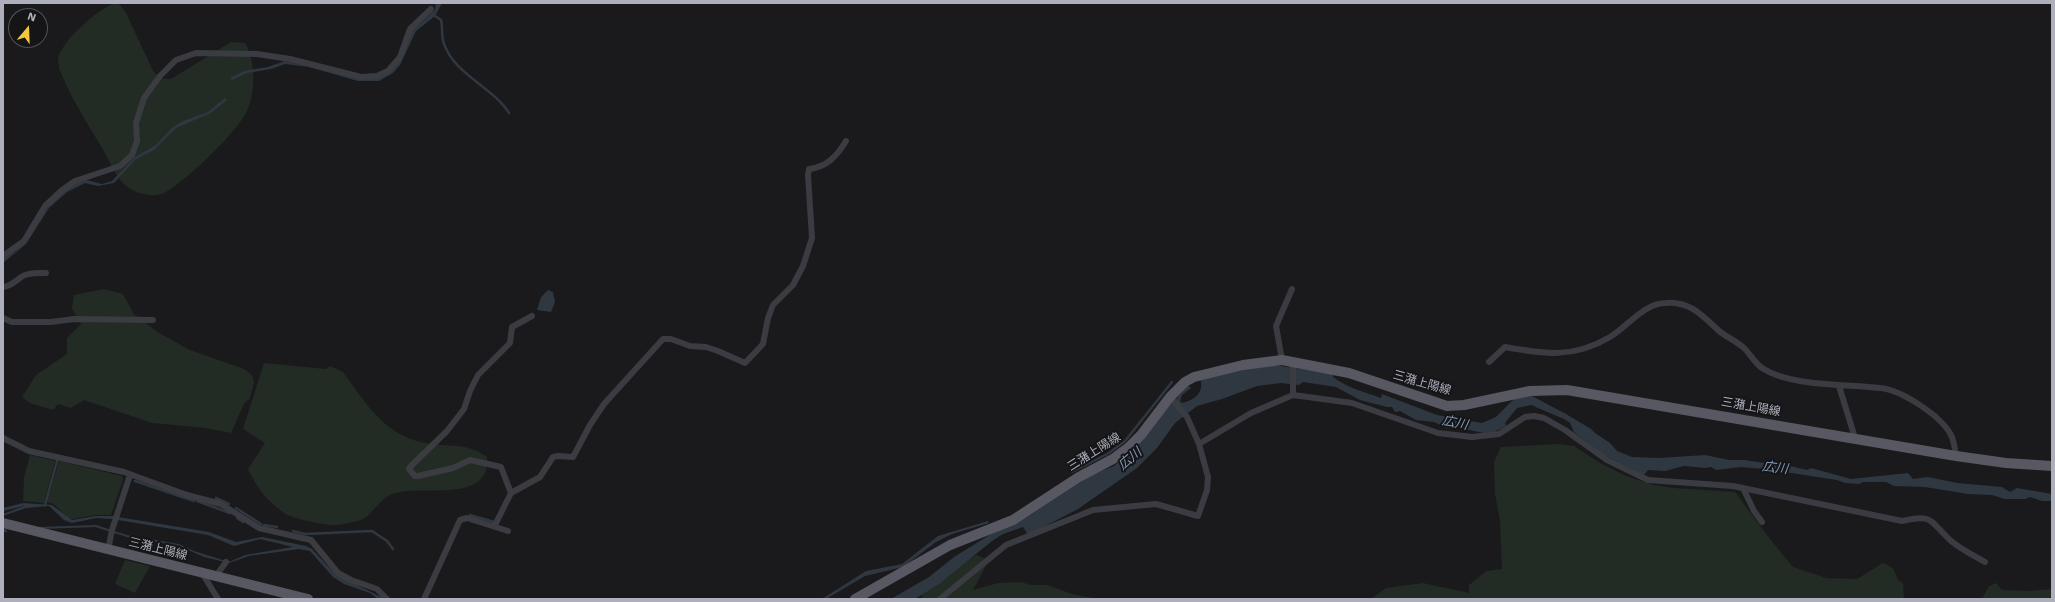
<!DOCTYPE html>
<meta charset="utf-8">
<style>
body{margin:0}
#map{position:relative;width:2055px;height:602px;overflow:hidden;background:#1a1a1d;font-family:"Work Sans",sans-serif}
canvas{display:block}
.frame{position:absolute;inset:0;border:4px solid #adb0bc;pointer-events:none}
.north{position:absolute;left:8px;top:8px;width:40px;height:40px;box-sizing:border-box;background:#151518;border:1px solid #52535a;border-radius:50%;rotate:19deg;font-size:11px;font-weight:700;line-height:16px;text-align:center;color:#adb0bc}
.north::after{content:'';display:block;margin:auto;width:14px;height:18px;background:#f4c63a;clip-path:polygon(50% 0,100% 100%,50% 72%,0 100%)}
</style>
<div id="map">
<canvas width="2055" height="602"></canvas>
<div class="frame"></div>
<div class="north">N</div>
</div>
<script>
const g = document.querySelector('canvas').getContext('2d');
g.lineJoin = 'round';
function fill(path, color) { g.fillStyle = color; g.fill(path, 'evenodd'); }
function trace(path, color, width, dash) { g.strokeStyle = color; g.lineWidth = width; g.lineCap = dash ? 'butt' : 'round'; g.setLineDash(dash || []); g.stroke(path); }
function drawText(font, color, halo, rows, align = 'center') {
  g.font = font + ' "Work Sans","Noto Sans JP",sans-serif'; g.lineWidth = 4; g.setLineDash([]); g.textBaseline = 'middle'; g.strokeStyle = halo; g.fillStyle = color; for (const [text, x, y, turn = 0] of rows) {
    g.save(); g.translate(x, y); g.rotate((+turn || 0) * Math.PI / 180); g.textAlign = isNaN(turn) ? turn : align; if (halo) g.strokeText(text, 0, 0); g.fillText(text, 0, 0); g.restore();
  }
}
fill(new Path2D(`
 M115 3 120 5 126 13 153 71C159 78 162 79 171 79L231 42 245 43C256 61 256 94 246 113 235 134 185 182 164 193 154 197 144 195 134 191 130 189 125 185 122 182 115 174 110 163 105 153 89 126 70 97 59 68 59 65 58 61 58 59 62 40 98 9 115 3Z
 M104 289 123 294 134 314 159 333 190 350 244 369 252 375 254 383 250 398 244 404 231 433 206 428 152 423 84 400 71 408 58 404 53 410 30 403 22 397 36 375 67 354V338L81 324 72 308 74 295Z
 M264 363 326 369 330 366 343 372C368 406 386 438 431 444 454 447 467 443 487 457 491 507 417 482 390 495 380 500 373 513 363 519 358 522 335 526 330 525 321 524 290 518 284 513 266 500 257 488 248 469L265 443 243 429Z
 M1558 444 1574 446 1600 463 1626 476 1654 485 1674 488 1735 492 1770 539 1793 567 1826 578 1857 579 1883 563 1893 568 1898 580 1903 583 1904 599H1371L1386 588 1423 583 1469 593V585L1486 571 1502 569 1500 521 1495 494 1494 462 1501 447Z
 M30 455 55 461 44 503 23 501 24 477Z
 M59 461 122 476 123 480 111 515H96L72 519 68 518 54 504 47 502Z
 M977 555 989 560 973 590 998 583 1021 582 1031 585H1048L1072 594 1098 599H922V595L944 574Z
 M125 560 150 566 135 593 115 584Z
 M1996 583 2002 590 2030 591 2052 589V599H1982L1989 586Z`), '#222b24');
fill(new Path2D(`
 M436 3H442L435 16 416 31 400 65 393 73 379 81H358L309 67 285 64 271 69 247 73 232 80 230 78 244 71 268 67 285 61 357 78 389 73 411 32 435 10Z
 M225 98 227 100 211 113 176 128 154 150 136 159 114 183 98 186 85 183 67 192 49 208 26 244 3 263V259L16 251 54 199 77 183 86 180 102 184 112 181 135 157 156 145 172 128 183 121 208 112Z
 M548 290 553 292 555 302 551 312 537 310 541 297Z
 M1261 366H1280L1333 373V377C1347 388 1365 392 1381 398L1382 394 1437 415 1482 423 1496 417 1514 399 1530 395 1566 414 1591 429 1595 433 1610 443 1617 451 1632 457 1659 458 1705 455 1729 460H1745L1764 463 1770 461 1807 470 1811 468 1851 479 1908 473 1913 479 1928 477 1957 483 2002 487 2010 492 2017 488 2052 494V501H2042L2030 497 2025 499H2005L1992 495 1968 494 1925 487 1894 486 1886 482H1863L1859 484 1845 483 1837 480 1765 469 1741 467 1716 470 1711 467 1705 468 1684 466 1665 471 1648 470 1644 475 1604 455 1574 432 1570 423 1564 419 1531 405 1517 408 1505 423 1506 426 1494 432 1484 433 1455 427 1447 428 1434 422 1416 420 1400 411 1395 412 1392 407H1387L1360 400 1336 387 1303 382 1299 385 1281 383 1257 386 1222 399 1197 406 1175 423 1157 448 1137 468 1078 509 1028 535 1023 527 1003 534 992 541 939 584 915 599H891L929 577 954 557 991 534 1027 517 1093 474 1114 466 1134 448 1167 405 1172 404 1188 385 1191 388 1182 395 1180 401 1182 403C1194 400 1203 394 1201 381L1197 379Z
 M23 503 52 505 72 520 96 516H112L209 532 236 542 262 537 306 546 312 549 335 574 385 599H378L370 593 344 584 333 577 310 551 299 549 249 556 229 563 204 557 179 546 127 537 95 527 39 529V527L96 525 127 535 179 544 194 551 229 562 245 555 293 547 260 539 234 546 208 535 112 519 96 518 72 523 64 520 49 506 26 508 3 516V514L24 506 3 511V508Z
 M988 521 989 523 952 534 936 542 903 567 865 576 826 599H822L866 571 902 564 938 536Z`), '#2f3841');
trace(new Path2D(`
 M432 14 441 20C443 28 441 36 444 44 455 75 493 87 509 113
 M1072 472 1109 453 1125 441 1172 382
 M135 481 194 501
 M216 498 229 504
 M197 501 230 513
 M45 505 57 461
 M236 508 261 524
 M470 515 494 522
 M237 518 243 522
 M264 525 277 527
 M3 530 6 531
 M293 531 305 534 372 531 387 541 393 549`), '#2f3841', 2.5);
trace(new Path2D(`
 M3 256 24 241 45 206 61 191 75 181 120 166 132 155 137 141 136 123 144 98 160 76 176 60 196 53 257 54 290 59 361 77 377 76 388 71 400 57 410 29 431 9
 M3 287C12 286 16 280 23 276 29 272 39 273 46 273
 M3 318 12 322H51L74 319 153 320
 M1282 360 1276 326 1292 289
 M1293 362V395
 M1489 362 1505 347C1544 354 1573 359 1610 337 1627 327 1643 304 1665 303 1690 301 1702 315 1719 331 1727 337 1736 341 1744 348 1750 354 1755 363 1762 368 1791 387 1846 384 1880 388 1902 390 1941 416 1951 435 1954 441 1955 449 1956 456
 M1839 386 1855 438
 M3 438 29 451 124 472 187 495 221 504 259 528 311 540 338 573 351 580 377 589 387 599
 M1199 444 1251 413 1293 395 1352 403 1438 433 1472 437 1499 434 1525 417 1534 416 1544 418 1565 430 1607 460 1648 480 1733 486 1902 521C1934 513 1930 522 1950 540 1960 549 1973 555 1985 562
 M1743 488 1754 511 1762 522
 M511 493 501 467 470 460 453 468 418 476H415L409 469 411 466 447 431 464 409 470 391 478 375 510 343 512 327 532 316
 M495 525 511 493 540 477 553 457 558 456 573 457 590 425 604 404 663 339H671L690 346 706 347 718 351 745 363 763 344 768 318 773 305 793 285 803 266 812 238 808 175 809 169C827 167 837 156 846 141
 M108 550 112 530 130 475
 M202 573 218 599
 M216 576 226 562
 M424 599 460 520 467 518 508 531
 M940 599 1006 545 1093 510 1156 504 1198 516 1207 490 1208 477 1199 444 1187 417 1170 397`), '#3b3c42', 6);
trace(new Path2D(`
 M3 523 308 599
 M855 599 950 545 1013 520 1079 477 1113 459 1129 447 1141 435 1170 397 1185 382 1194 377 1243 365 1282 360 1349 373 1447 406 1464 405 1530 391 1567 390 1956 456 2006 463 2052 466`), '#575861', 10);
drawText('12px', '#adb0bc', '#151518', [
 ["三潴上陽線",1422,383,16],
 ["三潴上陽線",1751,407,10],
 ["三潴上陽線",1094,452,-32],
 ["三潴上陽線",158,549,14]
]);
drawText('italic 13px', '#849ab7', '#151518', [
 ["広川",1455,423,11],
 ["広川",1130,459,-40],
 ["広川",1775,468,7]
]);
</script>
